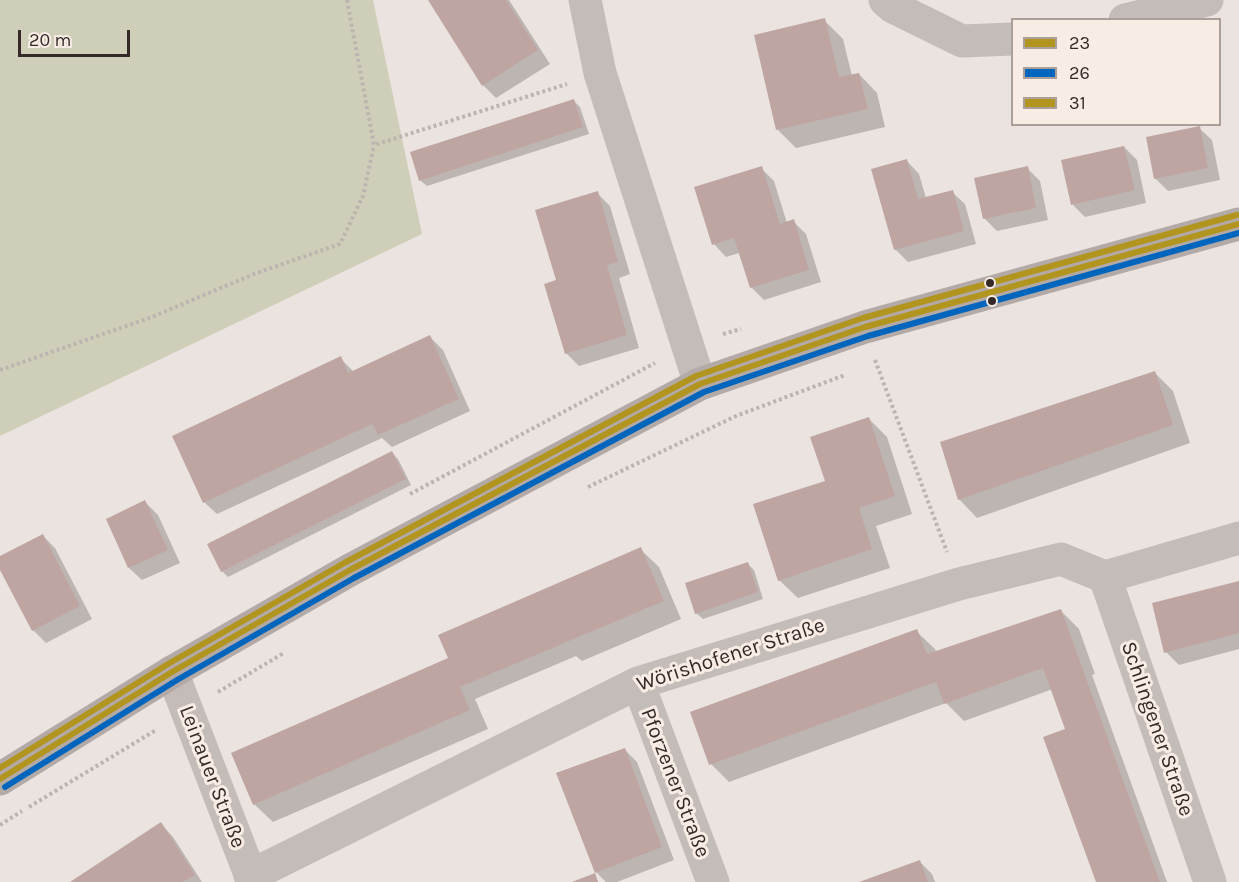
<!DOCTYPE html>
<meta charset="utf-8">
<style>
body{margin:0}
#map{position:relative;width:1239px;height:882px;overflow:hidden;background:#ebe3df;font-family:Karla,sans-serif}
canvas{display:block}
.legend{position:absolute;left:1011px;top:18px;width:210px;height:108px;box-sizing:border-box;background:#f8ede5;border:2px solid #aa9f99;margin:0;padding:8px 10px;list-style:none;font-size:18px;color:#342927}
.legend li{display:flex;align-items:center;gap:12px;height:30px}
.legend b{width:30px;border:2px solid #aa9f99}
.scale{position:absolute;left:18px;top:30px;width:112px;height:27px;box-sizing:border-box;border:3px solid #342927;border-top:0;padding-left:8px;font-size:18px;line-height:21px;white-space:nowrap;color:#342927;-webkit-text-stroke:4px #f8ede5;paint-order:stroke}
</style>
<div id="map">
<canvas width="1239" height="882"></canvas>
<ul class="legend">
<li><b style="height:8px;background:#b2951f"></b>23</li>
<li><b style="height:8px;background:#0065bd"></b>26</li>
<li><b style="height:8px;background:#b2951f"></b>31</li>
</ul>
<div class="scale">20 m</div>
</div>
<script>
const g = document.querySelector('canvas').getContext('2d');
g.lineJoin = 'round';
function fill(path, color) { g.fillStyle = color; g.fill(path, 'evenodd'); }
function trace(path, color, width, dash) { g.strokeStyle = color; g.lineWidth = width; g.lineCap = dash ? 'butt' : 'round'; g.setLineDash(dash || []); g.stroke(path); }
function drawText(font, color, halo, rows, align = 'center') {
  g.font = font + ' Karla,sans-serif'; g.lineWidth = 6; g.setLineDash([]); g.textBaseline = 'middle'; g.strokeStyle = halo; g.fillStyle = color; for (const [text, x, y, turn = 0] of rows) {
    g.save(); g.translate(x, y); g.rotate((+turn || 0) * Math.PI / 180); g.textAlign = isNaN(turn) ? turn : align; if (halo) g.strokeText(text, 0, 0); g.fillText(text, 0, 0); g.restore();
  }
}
fill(new Path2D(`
 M0 0H373L422 234 0 436Z`), '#cfcfb9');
fill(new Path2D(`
 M429 0H509L550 64 496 98 483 85Z
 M824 20 843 39 852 76 859 74 877 93 885 127 796 148 778 130Z
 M574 101 580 107 589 134 427 186 420 180Z
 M1199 128 1212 140 1220 180 1168 191 1155 178Z
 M1124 147 1137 160 1146 203 1085 217 1073 205Z
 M907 161 919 174 926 198 952 192 965 204 976 244 908 262 895 249Z
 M761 168 774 181 787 223 793 221 806 234 821 282 764 300 751 287 739 253 726 257 714 244Z
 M1027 168 1040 181 1048 220 997 231 984 218Z
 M597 193 610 206 630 274 619 278 639 348 579 366 566 353 558 281Z
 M430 337 443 350 470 411 392 447 382 438 217 514 204 502 340 358 354 372Z
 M1154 372 1173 391 1190 443 977 518 959 499Z
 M869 419 887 437 912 514 876 526 890 568 798 598 779 580 826 482Z
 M392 453 398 459 411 485 228 577 222 571Z
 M145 502 158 515 180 563 142 580 129 568 107 519Z
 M42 535 55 548 92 619 46 643 33 630 0 567V558Z
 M640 549 659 567 681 619 582 661 576 656 475 699 488 729 273 822 254 804 450 659Z
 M748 564 754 570 763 599 703 619 696 613Z
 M1239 582V649L1179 665 1166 652Z
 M1060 610 1079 629 1095 674 1092 675 1167 882H1098L1067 730 1053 689 964 721 946 703 729 782 711 764 916 631 935 649 936 652Z
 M624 749 637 762 674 860 617 882H606L596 872Z
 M161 824 173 837 202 882H73Z
 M919 861 932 874 935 882H863Z`), '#0003');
fill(new Path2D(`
 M428 0H506L538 50 482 86Z
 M825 18 839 77 859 73 868 109 776 130 754 35Z
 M574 99 583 127 419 181 410 152Z
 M1200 126 1208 168 1154 179 1146 137Z
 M1124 146 1135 190 1071 205 1061 160Z
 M907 159 918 199 953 190 964 231 894 250 871 169Z
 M762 166 780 224 794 219 809 270 750 288 734 238 712 245 694 187Z
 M1028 166 1036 208 983 219 974 178Z
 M598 191 618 262 607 265 627 335 565 354 544 284 556 280 535 210Z
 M430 335 459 399 378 435 372 424 203 503 172 436 341 356 348 373Z
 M1155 371 1173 425 958 500 940 442Z
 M869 417 895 496 859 508 872 549 778 581 753 504 825 481 810 437Z
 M392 451 406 479 221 572 207 544Z
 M145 500 168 550 128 568 106 519Z
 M43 534 80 606 32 631 0 570V556Z
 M641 547 664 601 460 687 470 710 253 805 231 753 448 658 438 635Z
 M748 562 758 592 695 614 685 583Z
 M1239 581V633L1164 653 1152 603Z
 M1061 609 1160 882H1096L1043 737 1065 729 1043 668 944 704 936 682 709 765 690 712 917 629 927 654Z
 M625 748 662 847 595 873 556 773Z
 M161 822 195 875 183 882H70Z
 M920 860 928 882H859Z
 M595 873 598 882H572Z`), '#bea5a1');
trace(new Path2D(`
 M347 0 374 145 567 84
 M723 334 741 329
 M875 360 947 552
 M0 370 152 317 254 274 340 244 363 196 374 145
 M588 487 736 416 845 375
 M410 494 655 363
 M218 692 284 653
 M29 807 156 730
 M0 825 22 811`), '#bdb4b0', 4, [3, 3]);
trace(new Path2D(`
 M585 0 600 73 700 384
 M885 0 893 7 962 41 1012 39
 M1125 20 1207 0
 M1105 577 1210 882
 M172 672 253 882
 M638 683 713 882
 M250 876 638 683 959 584 1061 559 1105 577 1239 538`), '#c4bcb8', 33);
trace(new Path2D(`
 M0 779 172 672 350 570 700 384 865 327 1239 224`), '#b3aaa7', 33);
trace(new Path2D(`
 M0 779 172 672 350 570 700 384 865 327 1239 224`), '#b2951f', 6);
trace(new Path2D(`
 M5 787 177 680 354 578 704 392 868 336 1239 233`), '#0065bd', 6);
trace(new Path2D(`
 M0 768 168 664 346 562 696 376 863 318 1237 215`), '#b2951f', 6);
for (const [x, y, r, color] of [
 [990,283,5,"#342927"],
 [992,301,5,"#342927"]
]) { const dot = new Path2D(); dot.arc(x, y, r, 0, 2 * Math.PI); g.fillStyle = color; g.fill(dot); trace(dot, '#f8ede5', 2); }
drawText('21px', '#342927', '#f8ede5', [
 ["Wörishofener Straße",731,655,-18],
 ["Schlingener Straße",1157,729,71],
 ["Leinauer Straße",212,777,69],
 ["Pforzener Straße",675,783,69]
]);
</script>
